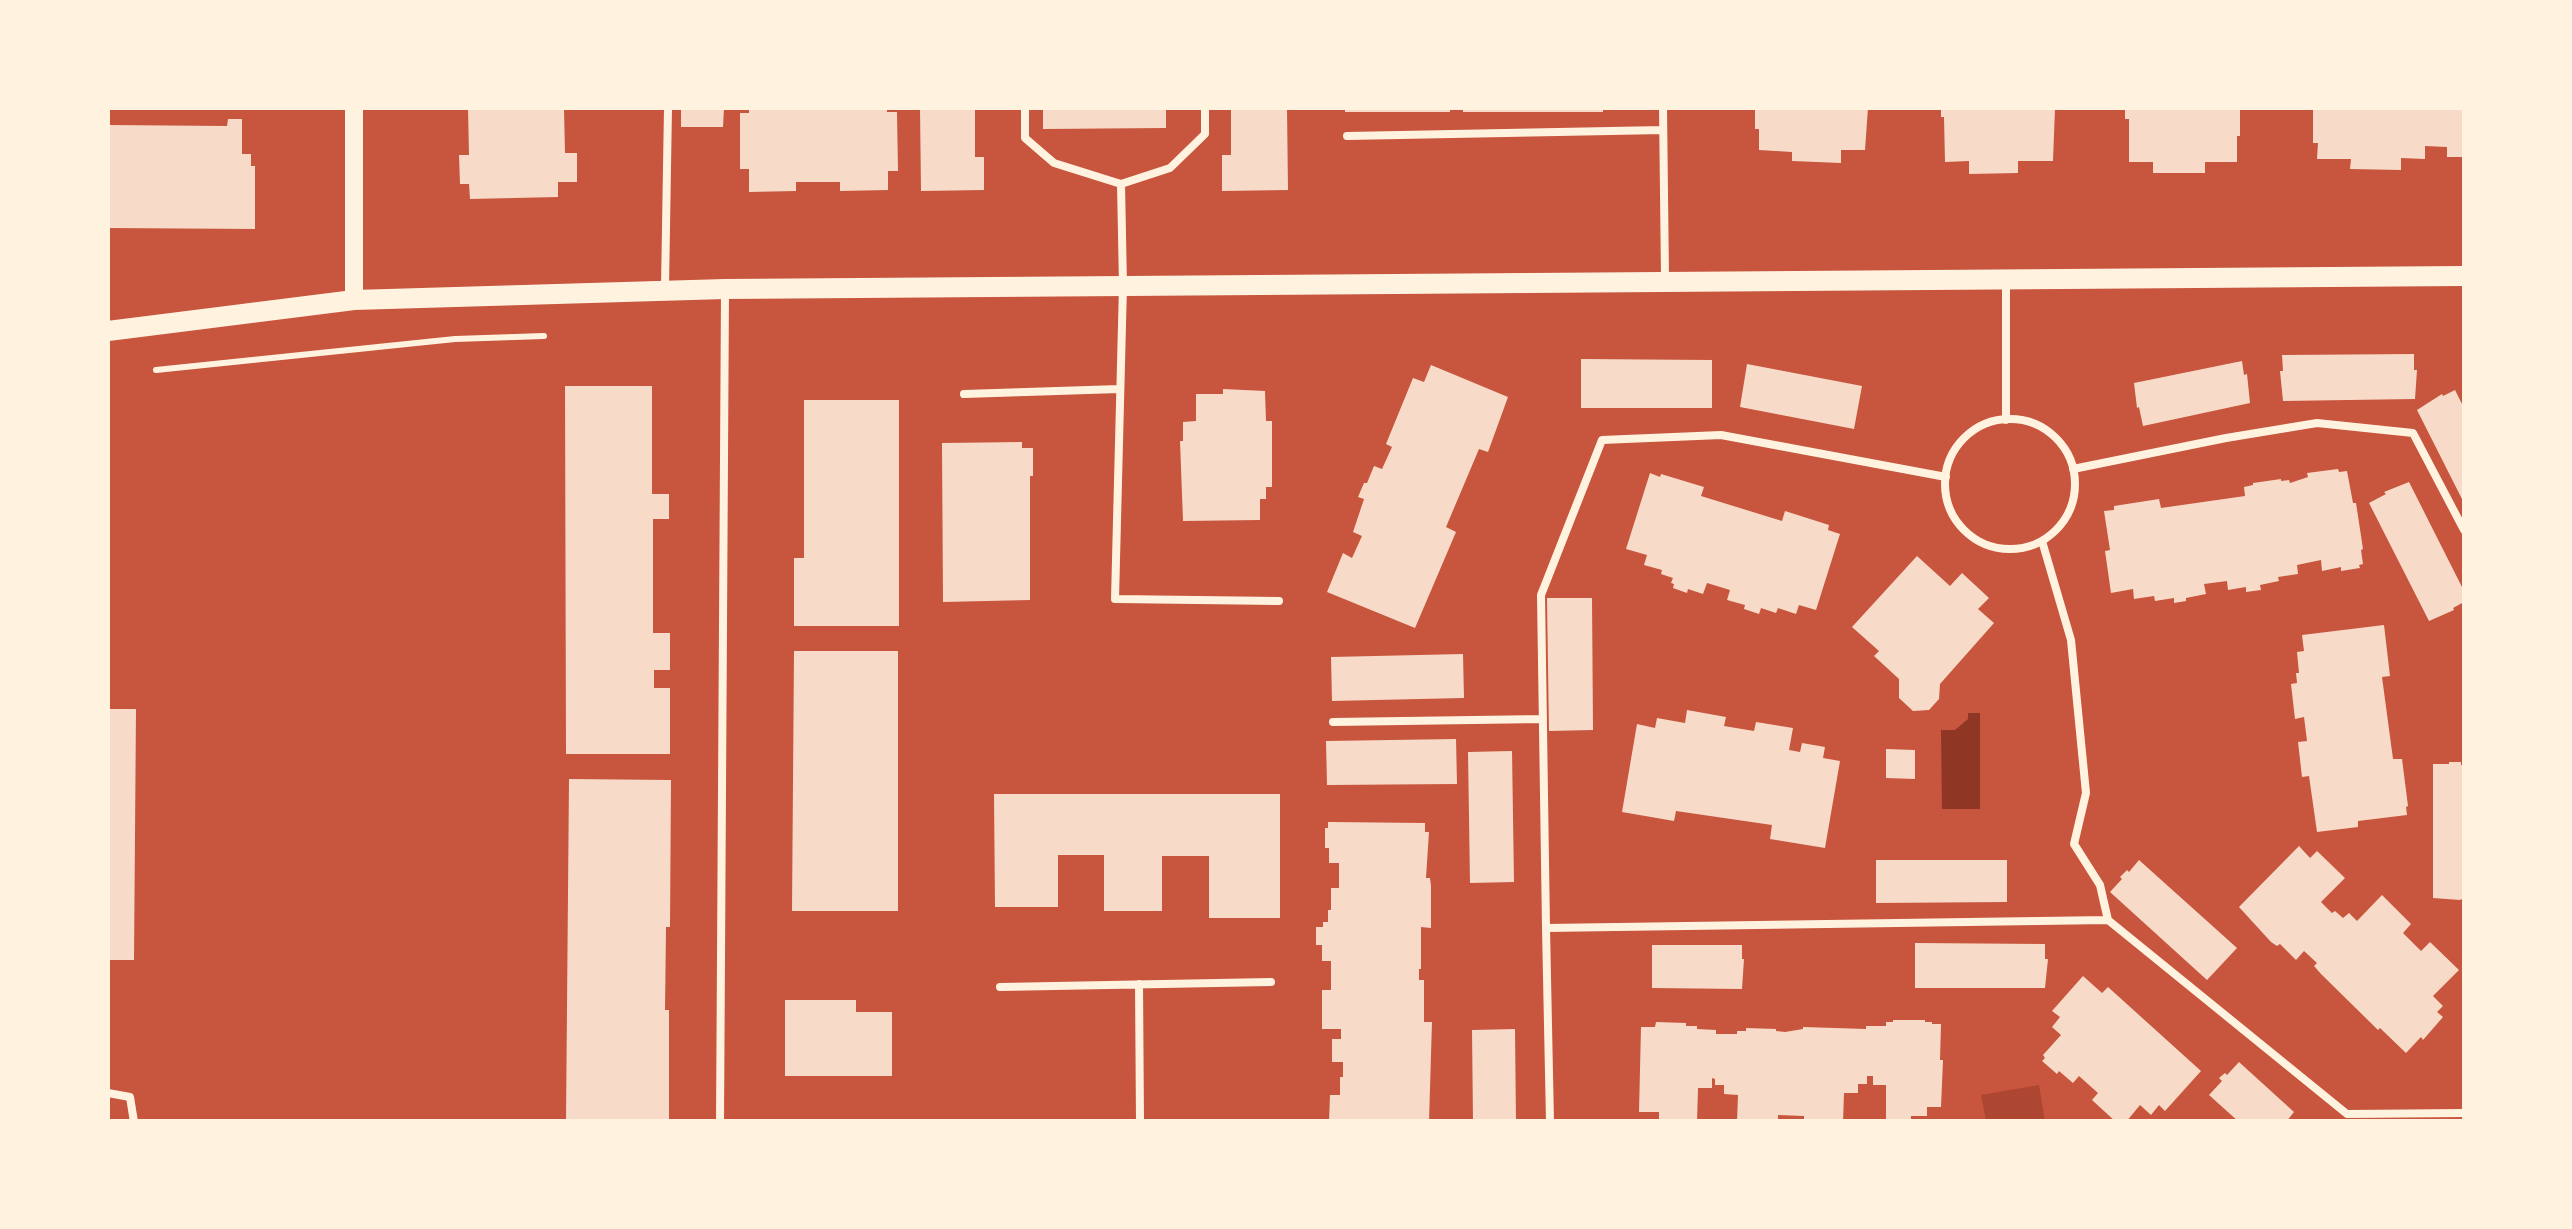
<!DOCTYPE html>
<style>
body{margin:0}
#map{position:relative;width:2572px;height:1229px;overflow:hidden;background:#c8553d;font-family:"Alegreya Sans",sans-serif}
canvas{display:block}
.frame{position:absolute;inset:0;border:110px solid #fff3e0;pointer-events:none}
</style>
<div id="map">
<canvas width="2572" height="1229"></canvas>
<div class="frame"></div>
</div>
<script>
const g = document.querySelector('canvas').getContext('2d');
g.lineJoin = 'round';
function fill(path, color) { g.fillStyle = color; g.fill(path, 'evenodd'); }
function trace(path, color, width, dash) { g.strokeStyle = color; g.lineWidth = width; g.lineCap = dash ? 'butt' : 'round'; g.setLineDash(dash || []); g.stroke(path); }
fill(new Path2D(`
 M2039 1085 2045 1121H1986L1981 1095Z`), '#ae4732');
fill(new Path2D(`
 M1968 713H1980V809H1942L1941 730H1955L1968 719Z`), '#8f3625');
fill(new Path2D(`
 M468 108H564L565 153H577V182H558V197L470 199 469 184H460L459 155H469Z
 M681 108H724L723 127H681Z
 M749 108H887V112H897L898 171H888V190L840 191V182H796V191L749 192V169H740V113H749Z
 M920 108H975V157H984V190L921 191Z
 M1043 108H1166V128L1043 129Z
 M1231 108H1287L1288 190 1222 191V155H1231Z
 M1345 108H1450V112H1345Z
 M1463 108H1603V112H1463Z
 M1755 108H1868L1865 150H1841V163L1792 161V152L1759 150V129H1755Z
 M1941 108H2055L2053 161H2018V173L1969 174V161L1945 162 1944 117H1941Z
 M2125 108H2240V136H2237V162H2205V173H2153V162H2129V119H2125Z
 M2313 108H2464V157H2447V147L2425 146V159L2401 158V170L2350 169 2351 159H2317L2318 143H2313Z
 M228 119H242V154H251V166H255V229L108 228V125L227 126Z
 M2414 354V370H2417L2415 399 2283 401 2280 371H2283L2282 355Z
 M1581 359 1712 360V408H1581Z
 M2242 361 2244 375 2247 374 2250 403 2143 426 2139 407 2137 408 2134 383Z
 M1747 364 1862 386 1854 429 1740 407Z
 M1431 365 1508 397 1488 452 1479 449 1446 527 1456 532 1415 628 1327 592 1343 553 1352 558 1362 536 1353 532 1364 499 1358 497 1364 483H1367L1374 466 1382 469 1392 447 1386 444 1413 378 1424 382Z
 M565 386H652V494H669V519H653V633H670V670H654V688H670V754H566Z
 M1223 389 1265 391 1266 421H1272V487H1266V499H1260V520L1183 521 1180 441H1183V422L1196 421V394H1223Z
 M2455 390 2464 408V503L2417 410 2442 394 2443 396Z
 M804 400H899V626H794V558H804Z
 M1022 442V448H1033V476H1030V600L943 602 942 443Z
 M2338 469 2339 472 2347 471 2353 503H2356L2363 549 2361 550 2363 564 2359 565 2360 568 2341 571V567L2322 571 2321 560 2297 565 2298 574 2278 577 2279 581 2260 585 2261 590 2246 592V587L2228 590 2227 581 2204 584 2206 594 2186 598V601L2174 603V598L2155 601 2154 596 2134 599 2133 589 2111 593 2105 551 2110 550 2104 511 2114 510V506L2159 499 2161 508 2245 496 2244 487 2253 485V483L2281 479V481L2289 480 2290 483 2308 477 2307 473Z
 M1650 473 1660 477 1661 474 1704 487 1701 496 1782 521 1785 511 1829 525 1828 530 1840 534 1816 610 1799 605 1796 614 1778 608 1776 613 1761 608 1759 614 1744 609 1745 605 1727 600 1730 590 1707 583 1703 594 1688 589 1687 593 1673 588 1674 584 1671 583 1673 578 1661 574 1662 570 1644 565 1647 555 1626 549Z
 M2409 482 2464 591V602L2453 608 2454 610 2429 621 2369 503 2386 494 2384 492Z
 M1917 556 1950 586 1962 573 1989 598 1978 609 1994 623 1940 684 1939 699 1929 710 1913 711 1899 698V679L1874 656 1879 651 1852 627Z
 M1547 598H1592L1593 730 1549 731Z
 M2384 625 2390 676 2382 677 2393 759H2402L2408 806 2406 807 2407 815 2358 821V827L2317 832 2309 776 2302 777 2298 742 2307 741 2304 717 2295 719 2291 684 2297 683 2296 673H2299L2297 652 2304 651 2302 635Z
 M794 651H898V911H792Z
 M1463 654 1464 698 1332 701 1331 657Z
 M108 709H136L134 960H108Z
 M1687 710 1726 717 1724 726 1754 731 1756 722 1793 728 1789 750 1800 752 1802 743 1825 747 1823 758 1840 761 1825 848 1770 839 1772 825 1676 811 1674 821 1622 812 1637 724 1655 728 1657 718 1685 723Z
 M1456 739 1457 784 1327 785 1326 741Z
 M1886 749 1915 750V779L1886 778Z
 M1512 751 1514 882 1470 883 1468 752Z
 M2449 762H2461V765H2464V898L2460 900 2433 898V764H2449Z
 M569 779 671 780 670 927H666L665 1010H669V1122H566Z
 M994 794H1280V918H1209V856H1162V911H1104V855H1058V907H995Z
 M1328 822 1425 823V832H1429L1426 878H1430L1431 886V928L1421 927V969H1419V980H1424V1022H1432L1429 1122H1329L1330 1095H1340V1077H1343V1062H1332V1039H1341V1029H1322V990H1331V961H1322V945H1316V927H1323V922H1328V910H1331V888H1339V863H1329V848H1325V828H1328Z
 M2299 846 2310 858 2317 851 2345 878 2321 902 2332 913 2335 911 2343 918 2349 913 2357 921 2382 895 2411 924 2403 933 2421 951 2430 942 2459 970 2433 996 2443 1006 2437 1012 2443 1017 2423 1040 2421 1037 2406 1053 2380 1028 2378 1030 2321 974 2314 966 2317 963 2304 951 2296 960 2280 944 2277 946 2271 942 2239 907Z
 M1876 860H2007V902L1876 903Z
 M2139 860 2237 948 2207 980 2110 892 2122 879 2120 877 2127 870 2129 872Z
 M1915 943 2045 944V959H2048L2045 988H1915Z
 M1652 945H1742V959H1744L1742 989 1652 988Z
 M2083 976 2102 993 2108 987 2201 1071 2165 1111 2159 1105 2151 1115 2140 1105 2126 1122H2116L2092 1100 2098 1093 2079 1076 2073 1083 2059 1071 2057 1074 2042 1061 2045 1058 2043 1055 2061 1035 2052 1027 2060 1017 2052 1011Z
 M785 1000H856V1012H892V1076H785Z
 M1893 1020H1925V1022H1932V1024H1941L1940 1060H1943L1941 1107H1927V1116H1911V1121L1886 1120V1085H1873V1076H1867V1084H1858V1093H1844L1843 1122H1804V1116L1778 1115V1122H1737L1738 1095 1724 1094V1085H1715V1079L1712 1078V1088H1698L1697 1122 1659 1120V1112H1639L1641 1027H1655L1656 1022 1686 1023V1026H1697V1029L1716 1030V1034H1737V1031H1746V1028L1776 1029V1031L1785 1032 1803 1029V1027L1866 1029V1026H1886V1022H1893Z
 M1515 1029 1516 1122H1473L1472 1030Z
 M2239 1062 2294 1112 2286 1122H2239L2209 1095 2222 1081 2219 1078 2225 1073 2227 1075Z`), '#f7dbc8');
trace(new Path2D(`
 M156 370 455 339 544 336`), '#fff3e0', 6);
trace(new Path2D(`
 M1025 108V138L1054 163 1121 184 1170 168 1205 134V108
 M1663 108 1665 278
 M1347 136 1663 130
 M1121 184 1123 286 1115 599 1279 601
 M2006 280V420
 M665 287 668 108
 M964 394 1119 389
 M1945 484a65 65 0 1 1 130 0a65 65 0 1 1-130 0Z
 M2073 469 2226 438 2317 423 2413 433 2464 530
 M2042 541 2071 640 2086 793 2074 844 2100 885 2108 920
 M1333 722 1543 719
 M1546 928 1541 595 1602 440 1721 435 1946 477
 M1139 984 1140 1122
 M1000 987 1271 982
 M108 1093 130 1097 134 1122
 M720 1122 725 291
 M1550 1122 1546 928 2108 920 2347 1114 2464 1113`), '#fff3e0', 8);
trace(new Path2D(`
 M354 108V300`), '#fff3e0', 18);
trace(new Path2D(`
 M108 331 354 300 725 289 2464 276`), '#fff3e0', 20);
</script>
